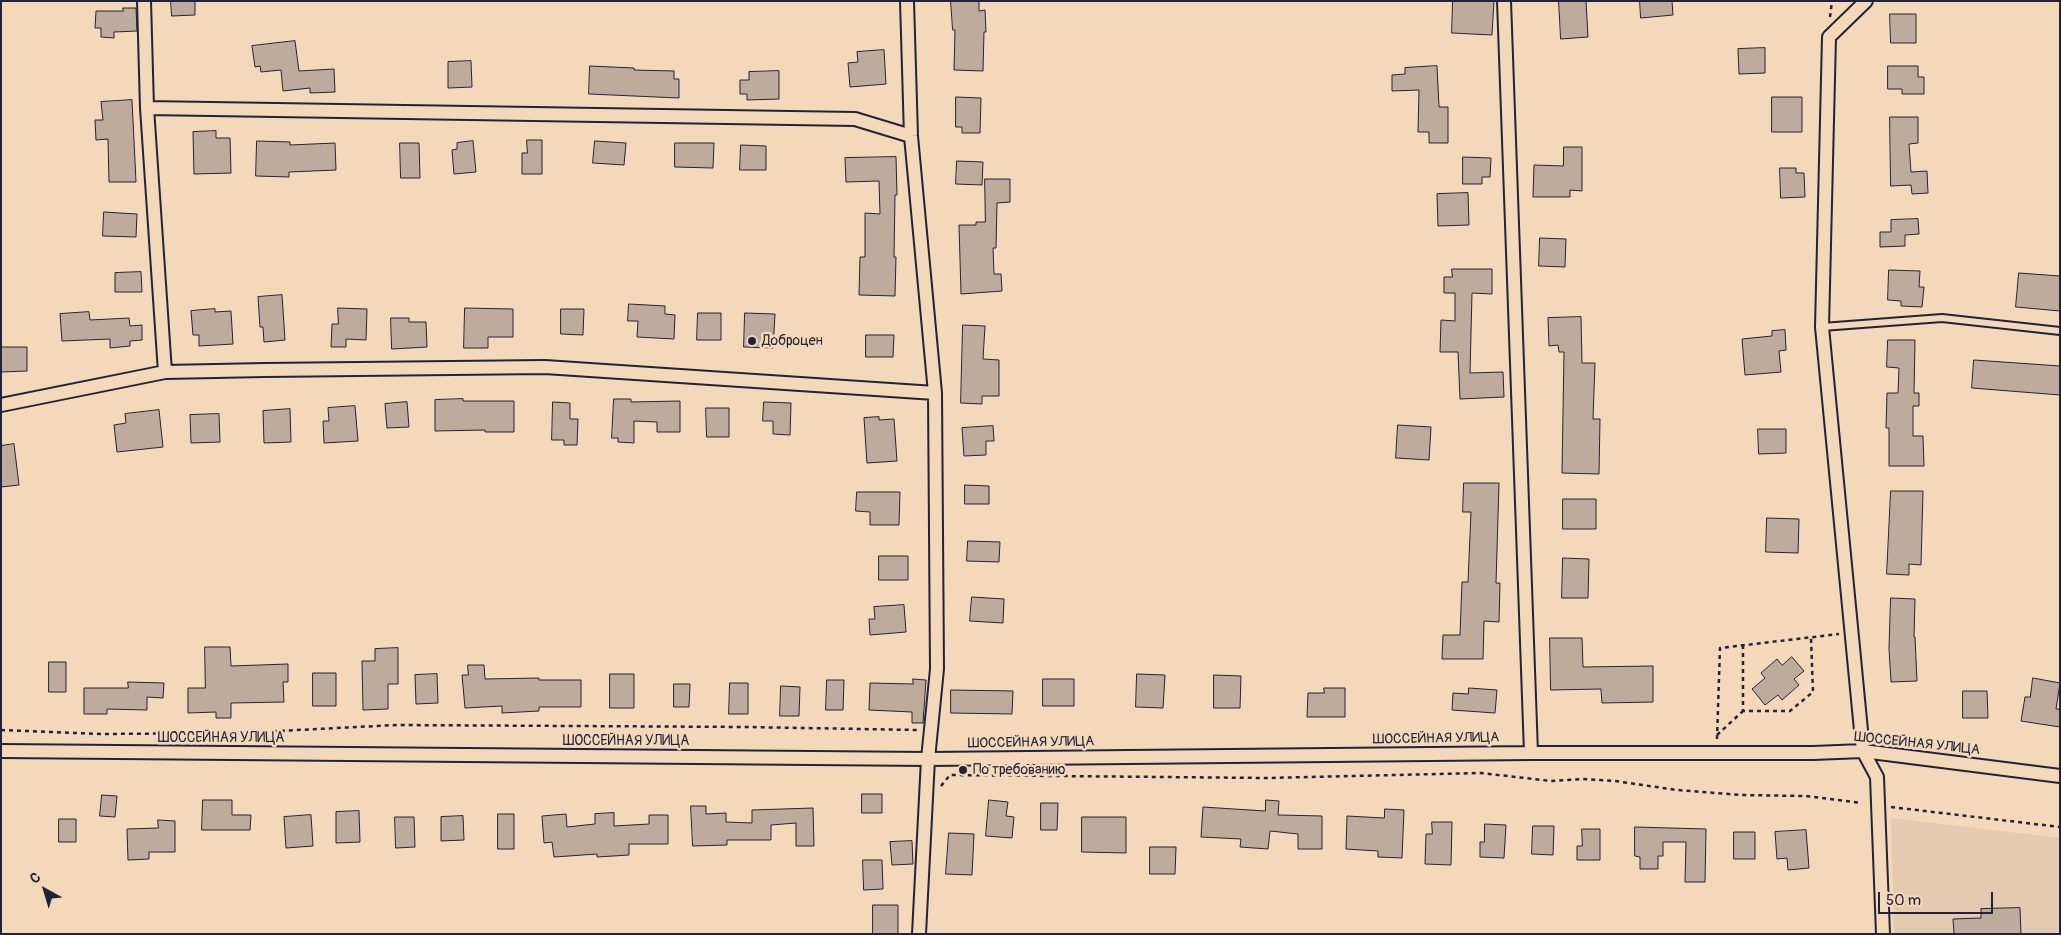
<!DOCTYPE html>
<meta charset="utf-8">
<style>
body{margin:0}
#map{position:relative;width:2061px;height:935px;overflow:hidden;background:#f3d8ba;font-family:Pangolin,sans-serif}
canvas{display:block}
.frame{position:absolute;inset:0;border:2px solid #22223b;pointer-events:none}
.north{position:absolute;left:20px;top:865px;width:50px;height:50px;-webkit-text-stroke:4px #f3d8ba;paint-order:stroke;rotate:321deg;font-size:14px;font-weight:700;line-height:20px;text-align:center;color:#22223b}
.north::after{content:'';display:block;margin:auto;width:18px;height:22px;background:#22223b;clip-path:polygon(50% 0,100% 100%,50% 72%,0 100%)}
.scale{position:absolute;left:1878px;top:892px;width:115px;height:22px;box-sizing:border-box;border:2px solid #22223b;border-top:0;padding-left:6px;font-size:15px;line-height:18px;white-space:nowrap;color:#22223b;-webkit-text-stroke:4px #f3d8ba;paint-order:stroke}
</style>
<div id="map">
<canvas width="2061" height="935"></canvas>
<div class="frame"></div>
<div class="north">С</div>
<div class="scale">50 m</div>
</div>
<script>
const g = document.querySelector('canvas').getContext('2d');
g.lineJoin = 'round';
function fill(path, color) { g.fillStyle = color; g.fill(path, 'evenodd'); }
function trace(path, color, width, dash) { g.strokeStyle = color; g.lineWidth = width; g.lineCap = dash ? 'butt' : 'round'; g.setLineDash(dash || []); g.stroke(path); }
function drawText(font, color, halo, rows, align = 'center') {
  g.font = font + ' Pangolin,sans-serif'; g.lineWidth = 5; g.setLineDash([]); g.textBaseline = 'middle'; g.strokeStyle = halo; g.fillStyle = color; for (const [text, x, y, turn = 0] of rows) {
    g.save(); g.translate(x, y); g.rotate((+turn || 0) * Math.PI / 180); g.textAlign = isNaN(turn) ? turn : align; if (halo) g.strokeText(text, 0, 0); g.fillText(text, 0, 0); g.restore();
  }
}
fill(new Path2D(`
 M1891 818 2060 838V934H1894Z`), '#e3cab1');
const building = new Path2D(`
 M171 1H195V15L172 16Z
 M951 1H979V11L985 10 986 32H984L983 71 954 70 955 30H953Z
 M1453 1H1494L1492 35 1452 33Z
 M1559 1H1586L1588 37 1561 39Z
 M1640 1H1672L1673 15 1641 18Z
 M123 8H136L137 31 114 32V38L101 37V28H95L96 11H123Z
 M1890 14H1916V43H1891Z
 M295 41 299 71 334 69 335 92 310 93V88L283 91 281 70 261 72 260 66 255 67 252 46Z
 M1765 48V73L1739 74 1738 49Z
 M884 50 886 84 850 87 848 63 858 62 857 52Z
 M471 61 472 87 448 88V62Z
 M590 66 634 68V70L674 71V79H679V98L589 94Z
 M1437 66 1439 107H1448V143H1429V132H1418L1419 90 1392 91V75L1405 74V68Z
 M1888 66H1918V77H1924V94H1902V89H1888Z
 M779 71V99L747 100V94H740V80H749V72Z
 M956 97 981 98 980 133H962V127H956Z
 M1772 97H1802V132H1772Z
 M132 100 136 182H109L108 139 96 140 95 120H103L101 102Z
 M1890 117H1918V143L1909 144 1911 172 1927 171 1928 193 1912 194 1911 185 1891 186Z
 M216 131V138H230L231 173 194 174 193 132Z
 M527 140H542V174H522V153H527Z
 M257 141 290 142V145L335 143 336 170 289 172V177L256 176Z
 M473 141 476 172 454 174 452 150 457 149V143Z
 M595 141 626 143 624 165 593 163Z
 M400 143H419L420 178H401Z
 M675 143H714L713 168 675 167Z
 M741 145 766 146V170H740Z
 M1564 147H1582V191L1570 190V197H1533L1534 165 1563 166Z
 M896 157 897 195H895L894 257H896L895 296 859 295 860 257H865V213L880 214 879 181 846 182 845 158Z
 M1463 157 1491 158 1490 177H1482V184H1463Z
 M957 161 983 162 982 185 956 184Z
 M1780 168H1796V173H1804L1805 197 1781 198Z
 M985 179H1010V202L997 203 996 248H993L994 274H1001L1002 291 961 294 959 225H976V222H985Z
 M1468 193 1469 225 1438 226 1437 194Z
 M104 212 137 214 136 237 103 236Z
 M1918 219 1919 234 1905 235V246L1880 247V232H1891V220Z
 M1540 238 1566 239 1565 267 1539 266Z
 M1452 269H1492V294L1472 293 1470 373 1503 372 1504 397 1460 399 1458 352H1440L1441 320 1455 321V293H1444V277H1452Z
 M1889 270 1920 271 1919 287H1924L1922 307 1901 306V301L1888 300Z
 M141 272 142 292H115V273Z
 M2019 273 2060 276V311L2016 307Z
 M282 295 285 340 264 342 263 327H260L258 297Z
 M629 304 665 306V314L675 315 674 339 637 337 638 321H628Z
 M338 308 367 309 366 340 346 339V347H331L332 324H338Z
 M465 308 513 309V337H488V348H464Z
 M215 309V312L231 311 233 344 199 346V335H193L191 311Z
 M561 309H584L583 335 561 334Z
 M89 312 90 320 129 318 130 326 142 325V340L130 341V346L110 348V339L62 341 60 314Z
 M698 313H721V340H697Z
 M745 313 775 314 773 348 744 347Z
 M1581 317 1582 363H1595L1593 419H1600L1599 474 1562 473 1564 352H1559L1558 345 1549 346 1548 318Z
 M391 318H409V322H426L427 347 392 349Z
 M963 325 985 326 983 359 999 360V396H982V404L961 403Z
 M1785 330 1786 350 1779 351 1781 372 1745 375 1742 339 1772 336V331Z
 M866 335H894L893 357H866Z
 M1888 340H1915L1914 393H1919V406H1913V436H1923L1924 466H1889V428H1886L1887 393H1898L1899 368 1887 367Z
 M1 347H27V371L1 372Z
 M1974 360 2060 366V395L1972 388Z
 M463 399V401H514V432H485V430L435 431V400Z
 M614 399H631V402L680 401V432H657V422L634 421V443L618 442V438H612Z
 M407 402 409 427 387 428 385 404Z
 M553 402 570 403V419H578L577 445H564V440H552Z
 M764 402 791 403 790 435 773 434V421H763Z
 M355 406 358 441 324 443 323 421H329L328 408Z
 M706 408H729V437H707Z
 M290 409 291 442 264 443 263 411Z
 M159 410 163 447 117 452 114 425 126 423 125 414Z
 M219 414 220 442 191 443 190 415Z
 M879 417V420L894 419 897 461 867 463 864 418Z
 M1398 425 1431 427 1429 460 1396 458Z
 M993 426 994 441H986V455L964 456 962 428Z
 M1758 429H1786V453L1759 454Z
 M14 444 19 485 1 487V446Z
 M1464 483H1499L1496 583H1500L1499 622 1484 621 1483 659H1442L1443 635H1460L1462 582H1468L1471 512H1463Z
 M965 485 989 486V504H965Z
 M1891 491H1923L1921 565 1909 564V575L1887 574Z
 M857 492H900L899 525H870V512L856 511Z
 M1563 499H1596V529H1563Z
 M1767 518 1799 519 1798 553 1766 552Z
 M968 541 1000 542 999 562 967 561Z
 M879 556H908V580H879Z
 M1563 558 1589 559 1588 598H1562Z
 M972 597 1004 599 1003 623 970 621Z
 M1891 598 1915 599 1914 637H1915L1917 681 1891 682 1889 649Z
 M904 605 906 632 870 635 869 619H875L874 607Z
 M1550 638H1582L1583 667 1653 666V702L1602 703 1601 689 1551 690Z
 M205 647H230L231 666 288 664V682H283L284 702 231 703V718H216V712L188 713V688H205Z
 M398 648V684H388V709L363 710 362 661H375V649Z
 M1792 657 1804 671 1794 679 1799 685 1782 700 1778 695 1765 705 1752 689 1765 678 1761 673 1777 659 1782 665Z
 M49 662H66V692H49Z
 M468 665H484L485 679 539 678V680H581V707H539V711L502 713V706L465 708 462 675H468Z
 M313 673H336V706H313Z
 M437 674 438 703 416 704 415 675Z
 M610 674H634V708H610Z
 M1137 674 1165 675 1163 708 1136 707Z
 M1214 675 1241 676 1240 708H1214Z
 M2033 678 2060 683 2056 709H2060V727L2021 721 2025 697H2030Z
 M913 679 926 680 923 723H912V712L869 710 870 683 913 684Z
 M1043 679H1074V706H1043Z
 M827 680H844L843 710H826Z
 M128 682 164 683 163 698 147 697V710L107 709V714H84V688H128Z
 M730 683H748V714H729Z
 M674 684H690L689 707H674Z
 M781 686 800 687 799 716H780Z
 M1324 688H1345V717H1307L1308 693H1324Z
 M1469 688 1497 690 1495 713 1452 710 1453 693 1468 694Z
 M951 690 1013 691 1012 714 951 713Z
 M1963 691H1987L1988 718H1963Z
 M862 794H882V813H862Z
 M102 795 117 796 115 817 100 816Z
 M203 800H232V815H251L250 830H202Z
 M989 800 1008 802 1006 816 1014 817 1012 838 986 836Z
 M1266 800 1279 801 1278 815 1322 816V849H1298V834L1270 831 1268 849 1240 847 1241 839 1201 837 1203 807 1265 811Z
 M1041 803H1058L1057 830H1041Z
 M691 806H706V814L726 813V822L752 823V810L813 808 814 846H796V823L771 825V840H727V845L693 846Z
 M1385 809 1404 810 1402 858 1378 857V851L1346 849 1347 816 1384 818Z
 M359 811 360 842 336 843V812Z
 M614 813V826L649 824V815H668V844H629V855L597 857V854L554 857 552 842 544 843 542 816 566 814 567 827 595 824V814Z
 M498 814H514V849H498Z
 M311 815 313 846 286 848 284 817Z
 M463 816 464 840 441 841V817Z
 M395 817H414L415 847 396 848Z
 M1082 817H1126V853L1082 852Z
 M59 819H76V842H59Z
 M158 820 175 821V852H149V859L128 860 127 829 158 828Z
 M1432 822H1452L1451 865 1425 864 1426 834H1432Z
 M1485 824 1506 825 1504 858 1480 857V842H1484Z
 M1533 826H1554L1553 855 1532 854Z
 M1635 827 1706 829 1705 882H1685L1686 842H1663V856H1658V869H1640V857L1635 856Z
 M1582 829H1600V860H1577V846H1582Z
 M1806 830 1809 868 1788 870 1787 858 1777 859 1775 832Z
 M1734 832H1755V859H1734Z
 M949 833 974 834 972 875 946 874Z
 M912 841 913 864 892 865 890 842Z
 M1150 847H1176L1175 874H1150Z
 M863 860H882L883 889 864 890Z
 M873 905H898V934H873Z
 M2020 908 2021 934H1954L1953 919 1981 918V909Z`);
fill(building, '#bfab9b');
trace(building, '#22223b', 1);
const service = new Path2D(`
 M1822 327 1942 318 2060 331`);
const minor = new Path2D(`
 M144 1 147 108 165 372
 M907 1 911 136 935 393 937 669 928 759 919 934
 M1504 1 1531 753
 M1866 1 1829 37 1822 327 1863 751 1877 777 1883 934
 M147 108 855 119 911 136
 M1 405 165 372 265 370 545 367 935 393
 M1 751 928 759 1531 753H1813L1863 751 2060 776`);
trace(service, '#22223b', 10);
trace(minor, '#22223b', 16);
trace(new Path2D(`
 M1830 17 1832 1
 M1743 645V711H1790L1813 692 1811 638
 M1 730 101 734 239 733 396 725 747 727 917 730
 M1717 735 1743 711
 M1717 739 1720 648 1839 634
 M941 786 950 775 1267 778 1481 773 1551 781 1583 779 1615 781 1677 790 1741 795 1806 796 1862 803
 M1891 807 2060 827`), '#22223b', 2.5, [4, 4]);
trace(service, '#f3d8ba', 6);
trace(minor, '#f3d8ba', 12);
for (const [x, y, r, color] of [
 [752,341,5,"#22223b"],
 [963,770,5,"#22223b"]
]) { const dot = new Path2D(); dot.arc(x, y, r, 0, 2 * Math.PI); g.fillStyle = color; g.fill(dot); trace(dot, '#f3d8ba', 2); }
drawText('14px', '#22223b', '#f3d8ba', [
 ["Доброцен",762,341],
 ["По требованию",973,770]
], 'left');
drawText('14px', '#22223b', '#f3d8ba', [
 ["ШОССЕЙНАЯ УЛИЦА",221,738],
 ["ШОССЕЙНАЯ УЛИЦА",1436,739,-1],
 ["ШОССЕЙНАЯ УЛИЦА",626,741],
 ["ШОССЕЙНАЯ УЛИЦА",1031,743,-1],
 ["ШОССЕЙНАЯ УЛИЦА",1917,744,6]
]);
</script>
